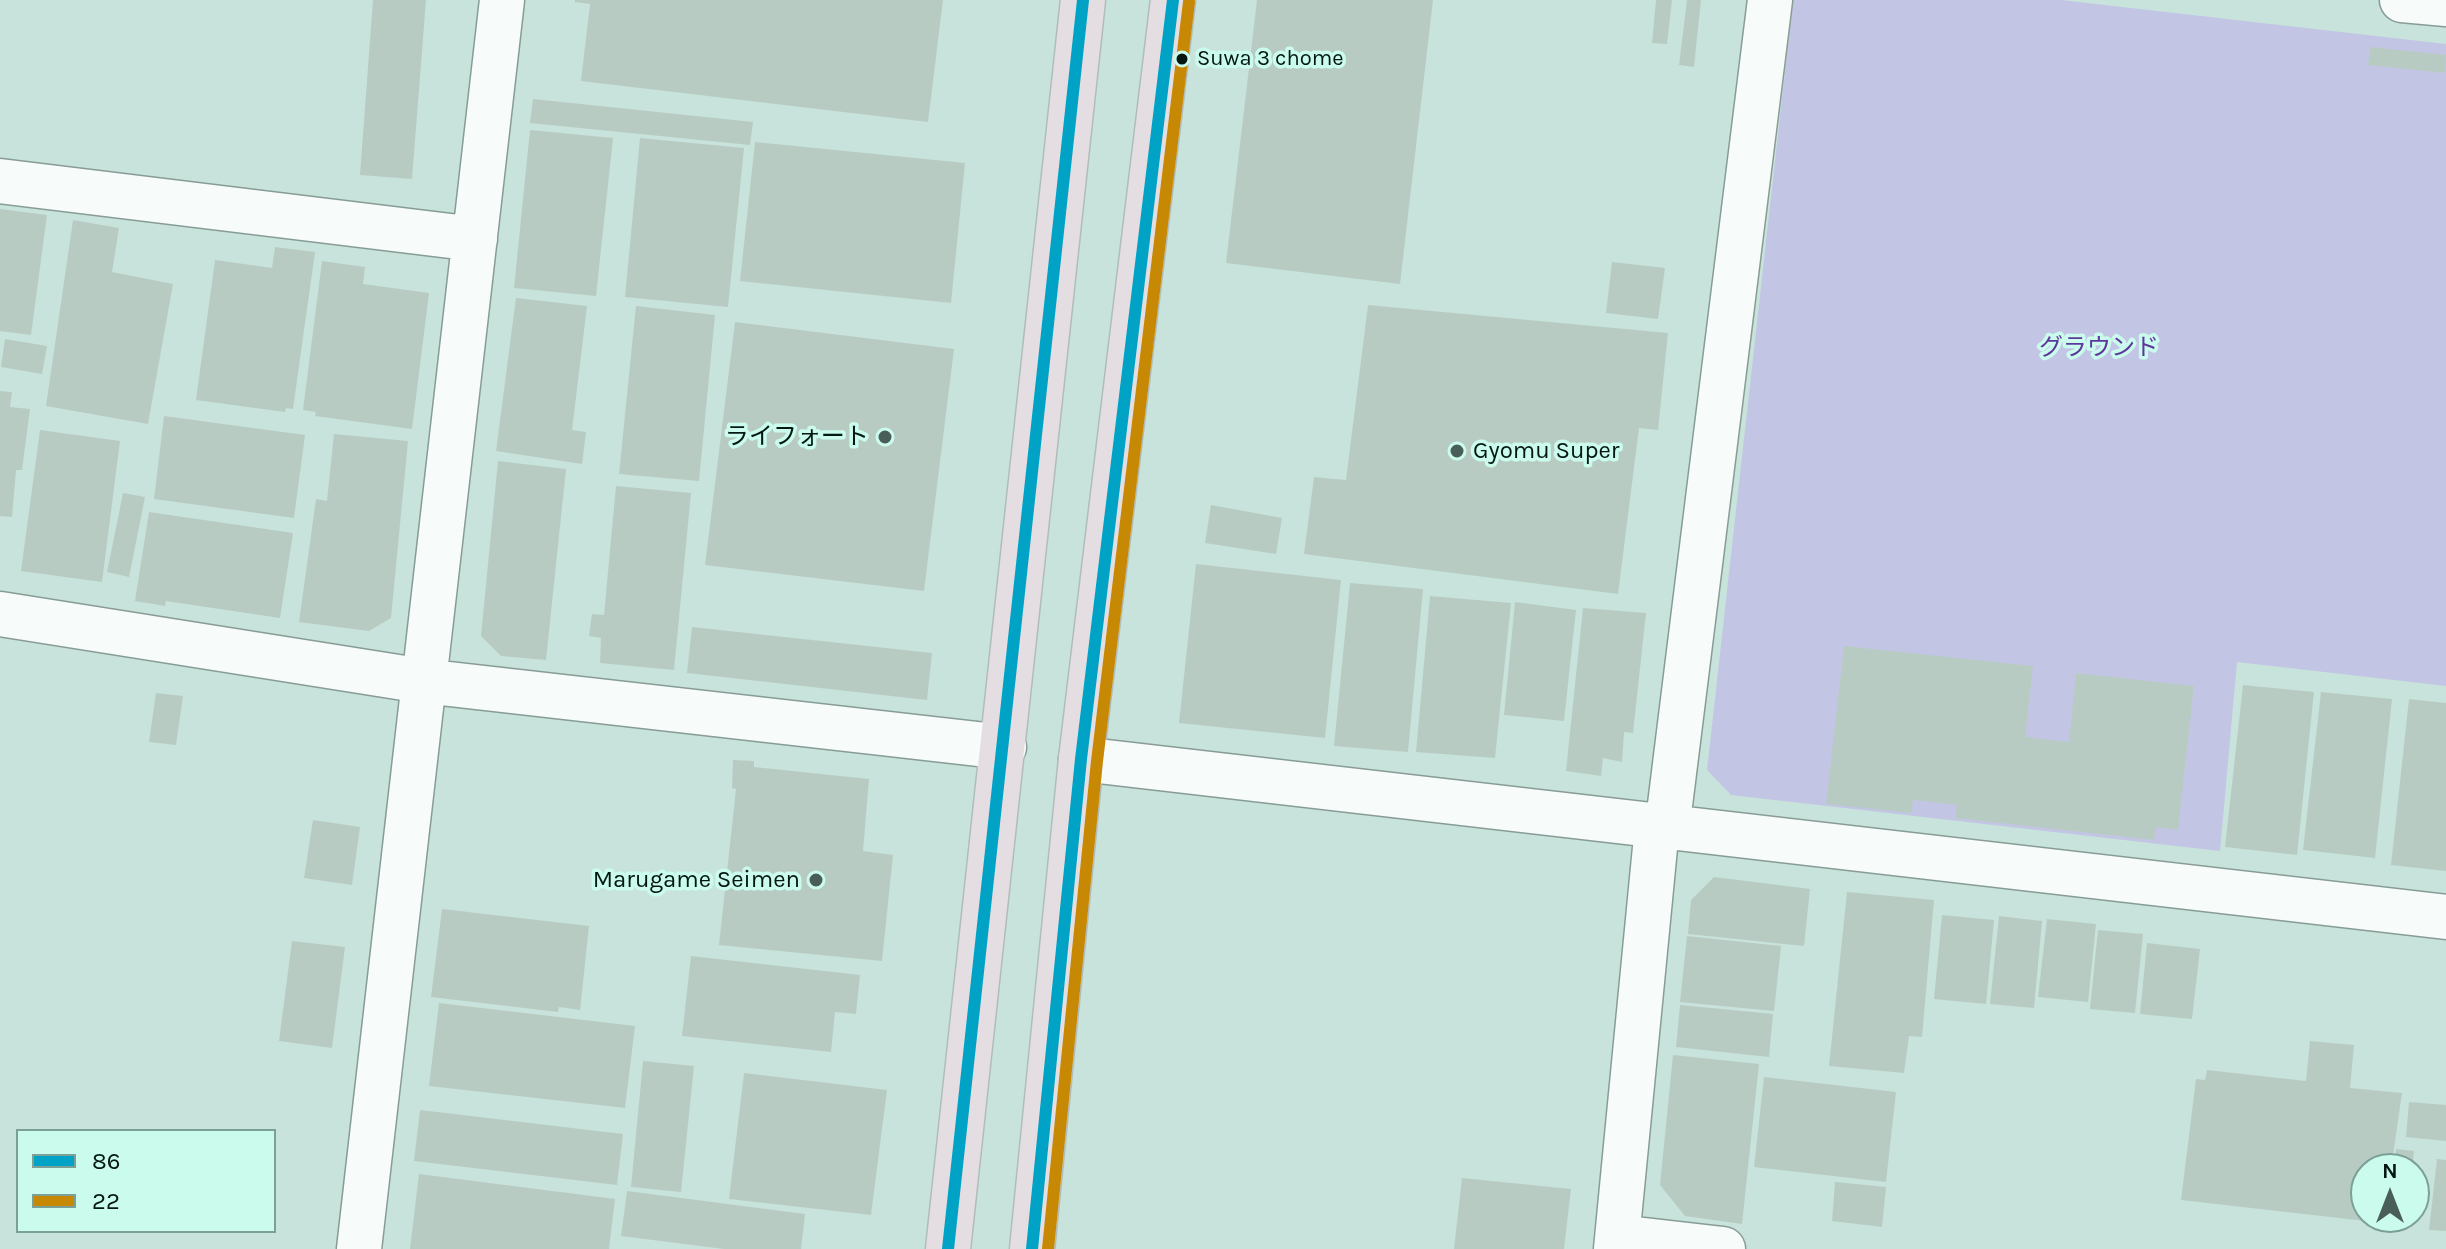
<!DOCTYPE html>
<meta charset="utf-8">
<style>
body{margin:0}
#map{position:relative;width:2446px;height:1249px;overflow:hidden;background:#c8e3db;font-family:Karla,sans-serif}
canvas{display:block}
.legend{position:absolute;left:16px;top:1129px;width:260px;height:104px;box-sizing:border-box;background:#cafbed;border:2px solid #7ba096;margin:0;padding:10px 14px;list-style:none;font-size:24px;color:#051713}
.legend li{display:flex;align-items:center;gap:16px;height:40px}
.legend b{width:40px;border:2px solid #7ba096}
.north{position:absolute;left:2350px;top:1153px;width:80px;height:80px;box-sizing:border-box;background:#cafbed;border:2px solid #7ba096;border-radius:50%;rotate:0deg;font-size:22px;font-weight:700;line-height:32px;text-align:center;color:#051713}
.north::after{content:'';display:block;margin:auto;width:28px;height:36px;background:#495e59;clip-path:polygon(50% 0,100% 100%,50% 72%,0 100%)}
</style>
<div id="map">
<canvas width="2446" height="1249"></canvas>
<ul class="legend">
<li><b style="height:10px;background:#00a2c5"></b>86</li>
<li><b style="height:10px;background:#c78904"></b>22</li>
</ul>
<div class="north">N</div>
</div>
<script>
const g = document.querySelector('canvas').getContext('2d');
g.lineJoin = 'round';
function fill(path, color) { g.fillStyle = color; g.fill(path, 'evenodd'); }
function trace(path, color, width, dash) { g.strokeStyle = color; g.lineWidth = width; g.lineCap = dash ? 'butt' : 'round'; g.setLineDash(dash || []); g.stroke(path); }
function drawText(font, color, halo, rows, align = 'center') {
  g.font = font + ' Karla,"Noto Sans JP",sans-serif'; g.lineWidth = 7; g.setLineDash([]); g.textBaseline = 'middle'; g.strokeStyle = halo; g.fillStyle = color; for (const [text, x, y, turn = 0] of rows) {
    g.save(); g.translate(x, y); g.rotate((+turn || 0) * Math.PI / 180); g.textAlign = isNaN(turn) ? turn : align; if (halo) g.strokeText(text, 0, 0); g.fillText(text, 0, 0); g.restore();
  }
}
fill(new Path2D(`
 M1793 0H2061L2446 44V686L2237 662 2220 851 1731 795 1707 770Z`), '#c2c6e4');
fill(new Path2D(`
 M373 0H426L412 179 360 175Z
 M575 0H943L928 122 581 81 590 4 575 2Z
 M1257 0H1433L1400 284 1226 263Z
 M1656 0H1672L1667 44 1652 43Z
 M1687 0H1701L1694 67 1679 65Z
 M2370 47 2446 55 2445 73 2368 65Z
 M533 99 753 122 750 145 530 123Z
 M530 130 613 138 596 296 514 288Z
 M640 138 744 148 728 307 625 297Z
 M755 142 965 163 951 303 740 281Z
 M0 209 47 215 31 335 0 331Z
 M73 220 119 228 112 272 173 284 148 424 46 406Z
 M275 247 315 252 293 409 286 408 285 412 196 400 215 260 272 268Z
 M322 261 365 267 363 284 429 293 412 429 315 416 316 412 303 410Z
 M1612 262 1665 268 1658 319 1606 313Z
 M516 298 587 306 572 430 586 432 582 464 496 451Z
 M1368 305 1668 333 1658 430 1639 428 1618 594 1304 554 1314 477 1346 480Z
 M636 306 715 315 699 481 619 474Z
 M735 322 954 349 924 591 705 565Z
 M5 339 47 346 42 374 1 367Z
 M0 391 12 392 10 407 30 409 22 470H16L12 517 0 516Z
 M164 416 305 435 294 518 154 499Z
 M40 430 120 441 102 582 21 571Z
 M334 434 408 441 391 618 369 631 299 622 316 499 327 501Z
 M498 461 566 469 546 660 501 656 481 636Z
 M616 486 691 493 674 670 600 663 601 638 589 636 592 614 604 615Z
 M123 493 145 497 129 577 107 572Z
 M1211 505 1282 518 1276 554 1205 543Z
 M149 512 293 533 280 618 166 601 165 606 135 601Z
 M1196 564 1341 580 1325 738 1179 723Z
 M1350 583 1423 589 1408 752 1334 746Z
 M1430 596 1511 603 1495 758 1416 752Z
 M1515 602 1576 610 1564 721 1504 715Z
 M1583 608 1646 613 1633 733 1624 732 1622 762 1603 758 1601 776 1566 771Z
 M692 627 932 653 927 700 687 673Z
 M1844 646 2033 666 2025 737 2069 742 2076 673 2194 686 2178 830 2156 827 2154 840 1955 818 1957 805 1913 800 1912 813 1826 804Z
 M2243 685 2314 692 2297 855 2225 847Z
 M2321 692 2392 699 2375 858 2303 850Z
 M156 693 183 696 176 745 149 742Z
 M2409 699 2446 703V871L2391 865Z
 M733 760 754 761V767L869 779 863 851 893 855 882 961 719 945 736 789 732 788Z
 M313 820 360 827 352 885 304 878Z
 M1714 877 1810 889 1804 946 1688 934 1691 900Z
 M1847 892 1934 900 1922 1037 1909 1036 1904 1073 1829 1066Z
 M442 909 589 926 580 1010 559 1007 558 1012 431 997Z
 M1942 915 1994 920 1986 1004 1934 999Z
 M1999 916 2042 921 2034 1008 1990 1004Z
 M2047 919 2096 924 2088 1002 2038 997Z
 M2098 930 2143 934 2135 1013 2090 1009Z
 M1687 936 1781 946 1774 1011 1680 1002Z
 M292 941 345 947 332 1048 279 1041Z
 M2147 943 2200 949 2192 1019 2140 1014Z
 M691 956 860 975 856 1014 835 1012 831 1052 682 1036Z
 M439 1003 635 1026 625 1108 429 1086Z
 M1680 1005 1773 1014 1769 1057 1676 1047Z
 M2310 1041 2354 1045 2350 1088 2402 1093 2391 1169H2366V1217H2384L2383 1223 2181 1200 2196 1079 2205 1080 2207 1070 2306 1081Z
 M1673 1055 1759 1064 1742 1224 1685 1216 1660 1185Z
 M643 1061 694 1066 681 1192 631 1187Z
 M744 1073 887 1090 871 1215 729 1199Z
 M1764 1077 1896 1092 1886 1182 1754 1167Z
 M2409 1102 2446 1105V1141L2406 1137Z
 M420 1110 623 1134 617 1185 414 1161Z
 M2396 1149 2414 1151 2412 1169H2394Z
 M2437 1159 2446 1160V1231L2429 1230Z
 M419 1174 615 1199 609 1249H410Z
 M1462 1178 1571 1189 1564 1249H1454Z
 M1835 1182 1886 1187 1882 1227 1832 1221Z
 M627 1191 805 1214 801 1249H724L621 1236Z
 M2388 1217H2406L2404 1228 2387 1226Z`), '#b8cbc3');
const minor = new Path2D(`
 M2402 0 2446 4
 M0 181 475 239
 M0 614 423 681 1004 747
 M1081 759 2446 917
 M1667 829 1770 0
 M1618 1237 1723 1249
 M359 1249 502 0
 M1616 1249 1657 827`);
const trunk = new Path2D(`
 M948 1249 1083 0
 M1032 1249 1081 759 1173 0`);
trace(minor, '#889c96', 47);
trace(trunk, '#b0bdba', 47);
trace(minor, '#f7fbfa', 44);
trace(trunk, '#e4dde1', 44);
trace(new Path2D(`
 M948 1249 1083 0
 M1032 1249 1081 759 1173 0`), '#00a2c5', 12);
trace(new Path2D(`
 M1048 1249 1097 761 1189 2`), '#c78904', 12);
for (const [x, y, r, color] of [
 [1182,59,7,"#051713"],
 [885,437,8,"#495e59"],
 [1457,451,8,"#495e59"],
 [816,880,8,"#495e59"]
]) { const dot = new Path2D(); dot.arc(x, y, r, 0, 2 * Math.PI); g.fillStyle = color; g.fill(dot); trace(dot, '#cafbed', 3); }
drawText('22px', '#051713', '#cafbed', [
 ["Suwa 3 chome",1197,59]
], 'left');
drawText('24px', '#5c389c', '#cafbed', [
 ["グラウンド",2099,348]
]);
drawText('24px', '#051713', '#cafbed', [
 ["ライフォート",869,437],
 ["Gyomu Super",1473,451,"left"],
 ["Marugame Seimen",800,880]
], 'right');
</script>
